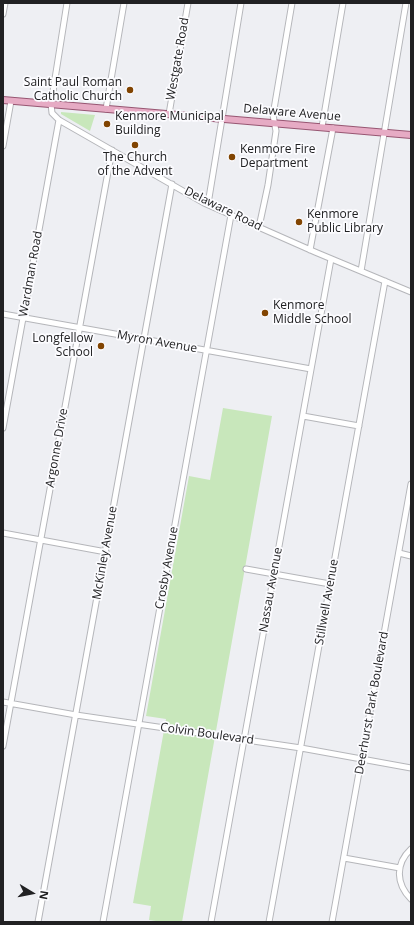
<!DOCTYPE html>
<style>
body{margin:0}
#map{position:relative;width:414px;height:925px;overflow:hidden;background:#eeeff3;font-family:"Open Sans",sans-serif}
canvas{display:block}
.frame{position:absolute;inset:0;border:4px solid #212123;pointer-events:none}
.north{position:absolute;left:12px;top:873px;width:40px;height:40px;-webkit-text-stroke:3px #fcfcff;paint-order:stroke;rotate:100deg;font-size:11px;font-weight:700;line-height:16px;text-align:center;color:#212123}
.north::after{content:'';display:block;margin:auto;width:14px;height:18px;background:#212123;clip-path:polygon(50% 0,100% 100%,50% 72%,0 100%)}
</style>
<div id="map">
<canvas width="414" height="925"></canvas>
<div class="frame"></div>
<div class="north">N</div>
</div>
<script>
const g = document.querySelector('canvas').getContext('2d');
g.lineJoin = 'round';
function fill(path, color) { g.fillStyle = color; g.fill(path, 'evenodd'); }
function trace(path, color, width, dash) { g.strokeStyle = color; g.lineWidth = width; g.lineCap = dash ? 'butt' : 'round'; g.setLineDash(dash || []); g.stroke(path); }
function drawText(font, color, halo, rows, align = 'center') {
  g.font = font + ' "Open Sans",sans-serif'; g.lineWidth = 3.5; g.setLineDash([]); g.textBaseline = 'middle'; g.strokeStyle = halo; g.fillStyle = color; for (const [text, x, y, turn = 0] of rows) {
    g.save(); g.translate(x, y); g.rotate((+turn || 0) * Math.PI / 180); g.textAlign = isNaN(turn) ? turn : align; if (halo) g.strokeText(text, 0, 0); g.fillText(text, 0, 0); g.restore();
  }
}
fill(new Path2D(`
 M61 112 95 115 90 131 61 114Z
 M223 408 272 416 182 922H163L149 920 151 906 133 903 166 719 146 716 189 476 210 480Z`), '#c8e7bb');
const minor = new Path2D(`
 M67 3 51 104 52 113 59 120 204 203 315 252 411 292
 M3 14 5 3
 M106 109 124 3
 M169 114 188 3
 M322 127 343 3
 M3 146 11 101
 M208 204 241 3
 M259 227 268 185 276 131 273 115 292 3
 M310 250 333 128
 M361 271 406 3
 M3 314 311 369
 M303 416 359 426
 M3 428 59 120
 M3 533 106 552
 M399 553 411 556
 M246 569 330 584
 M3 702 76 715 301 748 411 768
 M3 746 112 150
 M411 849C395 864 396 884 411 899
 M344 858 400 868
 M38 922 172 184
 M103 922 231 215
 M211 922 331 259
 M269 922 385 281
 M332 922 411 484`);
const major = new Path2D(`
 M3 100 411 135`);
trace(minor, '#b5b6ba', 7);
trace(major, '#975672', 8);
trace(minor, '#fff', 5);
trace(major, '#e6abc4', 6);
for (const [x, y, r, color] of [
 [130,90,4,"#814401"],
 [107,124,4,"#814401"],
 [135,145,4,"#814401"],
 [232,157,4,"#814401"],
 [299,222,4,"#814401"],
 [265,313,4,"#814401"],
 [101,346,4,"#814401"]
]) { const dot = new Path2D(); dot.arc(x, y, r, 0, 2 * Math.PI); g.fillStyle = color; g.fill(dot); trace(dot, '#fcfcff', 1.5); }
drawText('12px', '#212123', '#fcfcff', [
 ["Westgate Road",178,59,-80],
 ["Delaware Avenue",292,113,5],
 ["Delaware Road",223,209,26],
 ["Wardman Road",31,274,-80],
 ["Myron Avenue",157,342,10],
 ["Argonne Drive",57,448,-80],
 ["McKinley Avenue",105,553,-80],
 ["Crosby Avenue",167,568,-80],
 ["Nassau Avenue",271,590,-80],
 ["Stillwell Avenue",327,602,-80],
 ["Deerhurst Park Boulevard",372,703,-80],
 ["Colvin Boulevard",207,734,8]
]);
drawText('12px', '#212123', '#fcfcff', [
 ["Saint Paul Roman",122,83,"right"],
 ["Catholic Church",122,97,"right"],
 ["Kenmore Municipal",115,117],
 ["Building",115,131],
 ["Kenmore Fire",240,150],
 ["Department",240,164],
 ["The Church",135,158,"center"],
 ["of the Advent",135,172,"center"],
 ["Kenmore",307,215],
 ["Public Library",307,229],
 ["Kenmore",273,306],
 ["Middle School",273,320],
 ["Longfellow",93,339,"right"],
 ["School",93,353,"right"]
], 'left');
</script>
